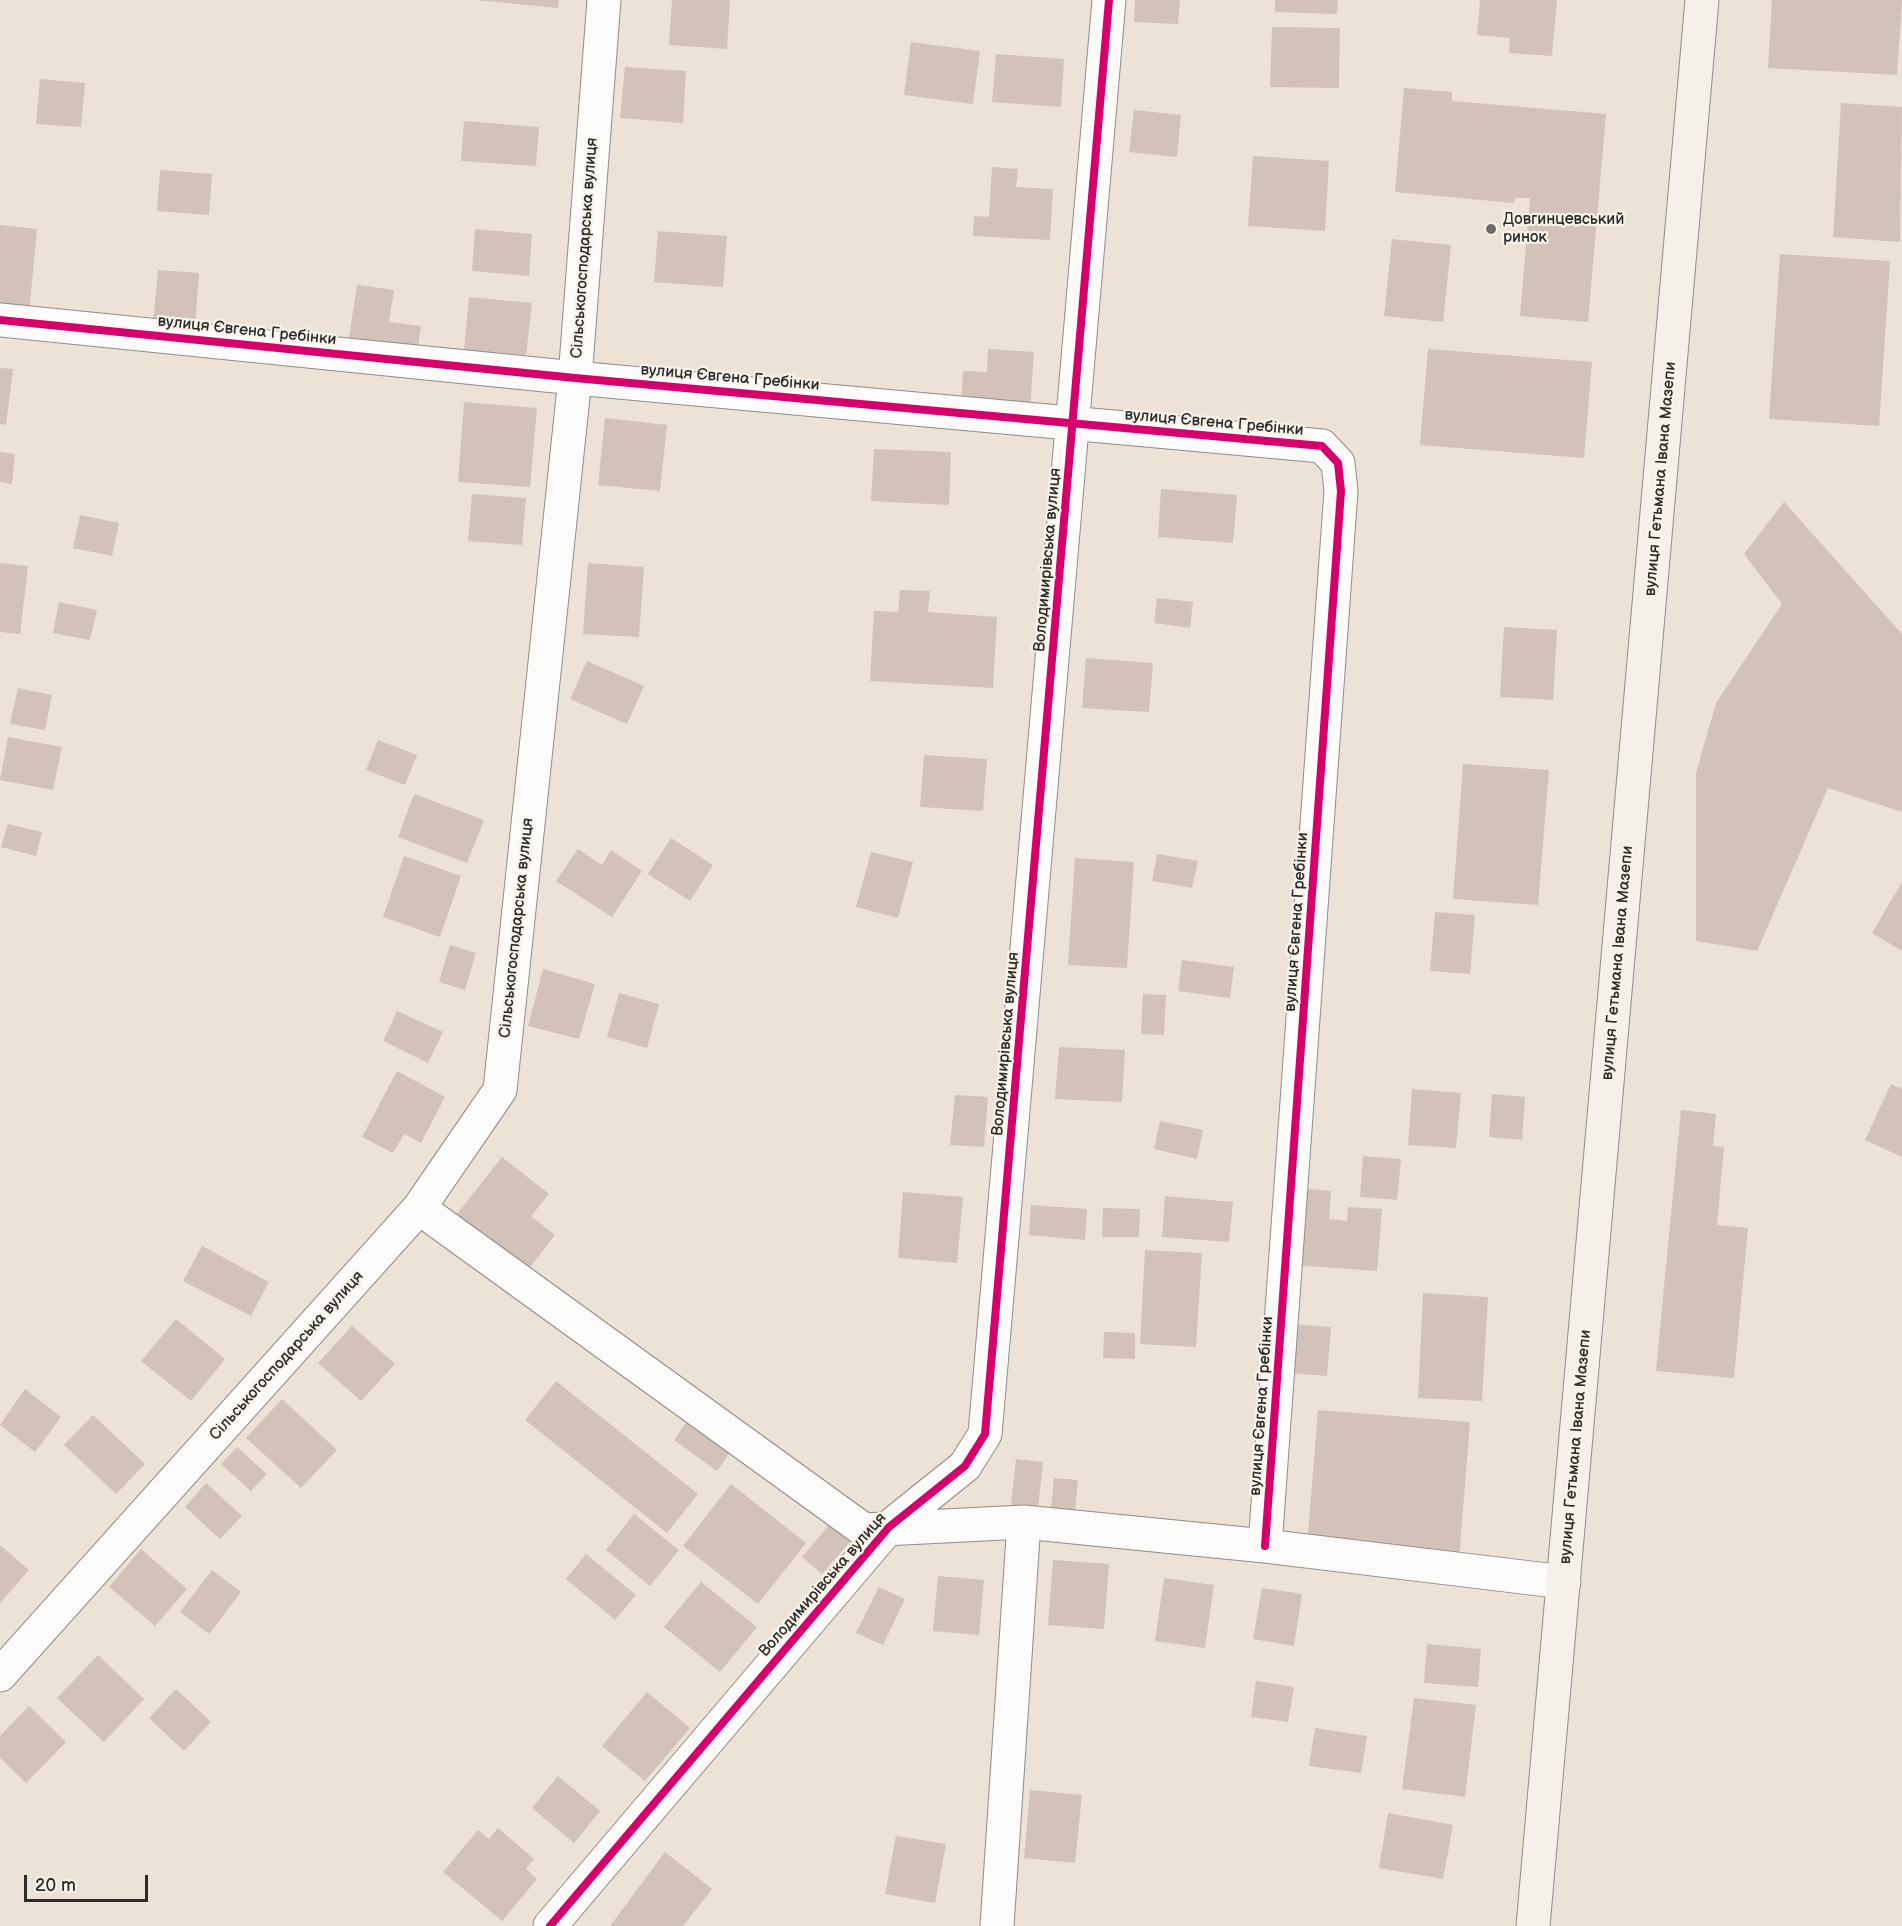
<!DOCTYPE html>
<meta charset="utf-8">
<style>
body{margin:0}
#map{position:relative;width:1902px;height:1926px;overflow:hidden;background:#ece2d5;font-family:"Balsamiq Sans",sans-serif}
canvas{display:block}
.scale{position:absolute;left:24px;top:1875px;width:124px;height:27px;box-sizing:border-box;border:3px solid #2b2b2b;border-top:0;padding-left:8px;font-size:18px;line-height:21px;white-space:nowrap;color:#2b2b2b;-webkit-text-stroke:4px #f7f3e8;paint-order:stroke}
</style>
<div id="map">
<canvas width="1902" height="1926"></canvas>
<div class="scale">20 m</div>
</div>
<script>
const g = document.querySelector('canvas').getContext('2d');
g.lineJoin = 'round';
function fill(path, color) { g.fillStyle = color; g.fill(path, 'evenodd'); }
function trace(path, color, width, dash) { g.strokeStyle = color; g.lineWidth = width; g.lineCap = dash ? 'butt' : 'round'; g.setLineDash(dash || []); g.stroke(path); }
function drawText(font, color, halo, rows, align = 'center') {
  g.font = font + ' "Balsamiq Sans",sans-serif'; g.lineWidth = 4.5; g.setLineDash([]); g.textBaseline = 'middle'; g.strokeStyle = halo; g.fillStyle = color; for (const [text, x, y, turn = 0] of rows) {
    g.save(); g.translate(x, y); g.rotate((+turn || 0) * Math.PI / 180); g.textAlign = isNaN(turn) ? turn : align; if (halo) g.strokeText(text, 0, 0); g.fillText(text, 0, 0); g.restore();
  }
}
fill(new Path2D(`
 M476 0H559L558 8Z
 M672 0H730L727 49 669 45Z
 M1135 0H1180L1178 24 1134 22Z
 M1275 0H1338L1337 14 1275 12Z
 M1480 0H1557L1552 56 1509 53 1510 38 1477 35Z
 M1772 0H1902L1897 75 1768 68Z
 M1272 27 1340 28 1339 88 1270 87Z
 M911 42 980 51 973 104 904 95Z
 M996 54 1064 59 1061 107 992 102Z
 M625 67 686 71 683 123 620 118Z
 M40 79 85 83 81 127 36 124Z
 M1404 88 1452 92V101L1606 114 1588 322 1520 316 1530 198H1515L1514 203 1395 192Z
 M1841 103 1902 107 1900 242 1833 237Z
 M1134 110 1181 115 1177 157 1129 152Z
 M464 121 539 127 536 166 461 161Z
 M1253 156 1329 161 1325 231 1248 226Z
 M992 167 1018 169 1016 187 1053 189 1050 240 973 236 974 216 989 217Z
 M160 170 212 174 209 215 157 211Z
 M0 225 37 229 29 313 0 311Z
 M475 229 532 234 529 276 472 271Z
 M658 231 727 236 723 287 654 282Z
 M1392 239 1451 245 1443 322 1384 316Z
 M1780 254 1890 261 1879 426 1769 419Z
 M158 270 199 273 195 326 153 323Z
 M357 285 394 290 389 322 421 326 417 354 348 344Z
 M469 297 532 303 526 355 464 350Z
 M988 349 1034 352 1030 409 961 405 963 371 987 372Z
 M1428 349 1592 362 1584 458 1420 445Z
 M0 368 13 369 6 425 0 424Z
 M464 402 537 408 530 487 458 482Z
 M605 418 667 425 660 491 598 485Z
 M874 449 951 452 949 505 871 501Z
 M0 452 15 454 12 484 0 482Z
 M1161 489 1237 495 1233 543 1158 537Z
 M472 494 526 498 522 545 468 541Z
 M1784 502 1902 634V812L1828 788 1757 951 1696 941V773L1716 703 1782 604 1744 554Z
 M80 515 119 523 112 556 73 548Z
 M0 563 28 566 20 634 0 632Z
 M588 563 644 567 639 637 583 634Z
 M900 590 930 591 928 612 997 617 993 688 870 681 874 611 898 612Z
 M1157 598 1193 602 1190 628 1154 623Z
 M59 602 97 610 90 640 53 633Z
 M1504 627 1557 630 1553 700 1500 697Z
 M1086 658 1153 663 1149 712 1082 708Z
 M587 661 644 686 627 724 570 699Z
 M18 688 52 695 45 730 10 724Z
 M8 737 62 747 53 790 0 780Z
 M378 740 417 755 405 785 366 770Z
 M924 755 987 759 983 811 920 807Z
 M1463 764 1549 770 1538 905 1453 899Z
 M414 794 484 820 467 863 398 837Z
 M8 824 42 832 36 856 1 847Z
 M671 838 713 865 690 901 648 874Z
 M578 849 602 865 611 850 642 871 612 917 556 881Z
 M871 852 913 862 898 918 856 907Z
 M1157 854 1198 861 1192 888 1152 881Z
 M404 856 461 876 440 937 383 917Z
 M1075 858 1134 862 1127 968 1068 965Z
 M1902 882V951L1872 933Z
 M1435 912 1475 915 1470 974 1430 971Z
 M450 945 476 953 465 990 439 982Z
 M1182 960 1234 967 1230 998 1178 991Z
 M543 969 595 984 579 1039 528 1026Z
 M619 993 659 1004 647 1048 607 1037Z
 M1143 994 1166 995 1164 1035 1141 1034Z
 M397 1011 443 1032 428 1063 383 1041Z
 M1059 1047 1125 1050 1122 1102 1055 1099Z
 M397 1071 445 1097 421 1143 404 1134 393 1153 362 1137Z
 M1891 1084 1902 1089V1157L1865 1140Z
 M1412 1089 1461 1093 1456 1148 1408 1145Z
 M1492 1094 1525 1097 1522 1140 1489 1137Z
 M955 1095 988 1097 984 1147 950 1145Z
 M1681 1110 1716 1114 1713 1146 1724 1147 1717 1225 1748 1228 1734 1378 1656 1371Z
 M1160 1121 1203 1130 1197 1159 1154 1149Z
 M1363 1156 1401 1159 1397 1200 1360 1197Z
 M502 1157 549 1194 531 1216 555 1235 528 1270 449 1224Z
 M1299 1188 1331 1191 1329 1219 1347 1221 1348 1207 1382 1209 1377 1271 1293 1265Z
 M903 1192 963 1197 957 1263 898 1258Z
 M1165 1196 1233 1202 1229 1242 1162 1237Z
 M1031 1205 1087 1209 1085 1240 1029 1235Z
 M1103 1208 1140 1209 1139 1237H1102Z
 M202 1246 269 1282 251 1316 183 1281Z
 M1145 1250 1202 1253 1196 1347 1140 1344Z
 M1423 1293 1488 1297 1482 1401 1418 1398Z
 M176 1319 225 1359 191 1401 141 1361Z
 M1293 1324 1331 1327 1327 1376 1290 1373Z
 M352 1326 395 1364 361 1401 318 1363Z
 M1104 1332 1135 1333V1359L1103 1358Z
 M556 1381 698 1494 667 1533 525 1420Z
 M25 1389 61 1417 35 1452 0 1425Z
 M282 1399 337 1450 301 1488 246 1438Z
 M1318 1410 1470 1422 1459 1559 1307 1547Z
 M93 1415 145 1464 116 1494 64 1445Z
 M688 1420 731 1451 717 1471 674 1440Z
 M237 1447 267 1474 251 1491 221 1464Z
 M1016 1459 1043 1462 1037 1517 1010 1514Z
 M1054 1478 1078 1480 1075 1510 1051 1509Z
 M206 1483 242 1516 220 1539 185 1507Z
 M731 1484 806 1543 758 1604 683 1546Z
 M634 1514 679 1550 650 1586 606 1550Z
 M834 1519 855 1536 822 1574 802 1557Z
 M0 1545 29 1570 0 1603Z
 M141 1549 187 1589 155 1626 109 1587Z
 M586 1554 636 1595 615 1620 566 1579Z
 M1053 1560 1109 1564 1104 1629 1048 1625Z
 M212 1570 241 1592 209 1634 180 1612Z
 M938 1576 984 1580 979 1635 933 1631Z
 M1164 1578 1214 1585 1205 1648 1155 1641Z
 M701 1582 757 1627 720 1672 664 1627Z
 M879 1587 905 1599 883 1645 856 1633Z
 M1262 1588 1302 1594 1294 1646 1253 1639Z
 M1427 1644 1481 1649 1478 1687 1424 1683Z
 M98 1655 144 1699 104 1742 57 1698Z
 M1256 1681 1294 1687 1288 1722 1251 1717Z
 M176 1689 211 1722 184 1751 149 1718Z
 M647 1692 690 1728 645 1781 602 1746Z
 M1414 1698 1476 1705 1465 1797 1402 1789Z
 M29 1706 66 1742 26 1783 0 1758V1736Z
 M1315 1728 1367 1736 1361 1773 1309 1766Z
 M558 1776 600 1811 574 1843 532 1808Z
 M1030 1790 1082 1795 1075 1863 1024 1858Z
 M1388 1813 1453 1825 1443 1879 1379 1868Z
 M498 1828 534 1859 526 1869 537 1879 502 1921 443 1872 478 1830 489 1839Z
 M896 1836 946 1844 935 1903 885 1894Z
 M665 1852 712 1889 683 1926H610Z`), '#d2c2ba');
const street = new Path2D(`
 M0 320 575 378 1322 446 1338 463 1341 491 1265 1546
 M419 1208 864 1530 1024 1522 1265 1546 1564 1582
 M0 1675 419 1208 500 1090 575 378 604 0
 M550 1926 889 1527 965 1466 985 1434 1109 0
 M997 1926 1024 1522`);
const secondary = new Path2D(`
 M1533 1926 1702 0`);
trace(street, '#918c86', 35);
trace(secondary, '#918c86', 35);
trace(street, '#fcfbf9', 33);
trace(secondary, '#f5f0ea', 33);
trace(new Path2D(`
 M0 320 575 378 1322 446 1338 463 1341 491 1265 1546
 M550 1926 889 1527 965 1466 985 1434 1109 0`), '#d6006c', 8);
for (const [x, y, r, color] of [
 [1491,229,6,"#6f6b66"]
]) { const dot = new Path2D(); dot.arc(x, y, r, 0, 2 * Math.PI); g.fillStyle = color; g.fill(dot); trace(dot, '#f7f3e8', 2); }
drawText('16px', '#2b2b2b', '#f7f3e8', [
 ["Довгинцевський",1503,220],
 ["ринок",1503,238]
], 'left');
drawText('16px', '#2b2b2b', '#f7f3e8', [
 ["Сільськогосподарська вулиця",585,248,-86],
 ["вулиця Євгена Гребінки",247,331,6],
 ["вулиця Євгена Гребінки",730,378,5],
 ["вулиця Євгена Гребінки",1214,423,5],
 ["вулиця Гетьмана Івана Мазепи",1661,479,-85],
 ["Володимирівська вулиця",1048,560,-85],
 ["вулиця Євгена Гребінки",1297,922,-86],
 ["Сільськогосподарська вулиця",517,928,-84],
 ["вулиця Гетьмана Івана Мазепи",1618,963,-85],
 ["Володимирівська вулиця",1006,1044,-85],
 ["Сільськогосподарська вулиця",287,1356,-48],
 ["вулиця Євгена Гребінки",1262,1406,-86],
 ["вулиця Гетьмана Івана Мазепи",1576,1447,-85],
 ["Володимирівська вулиця",823,1585,-49]
]);
</script>
